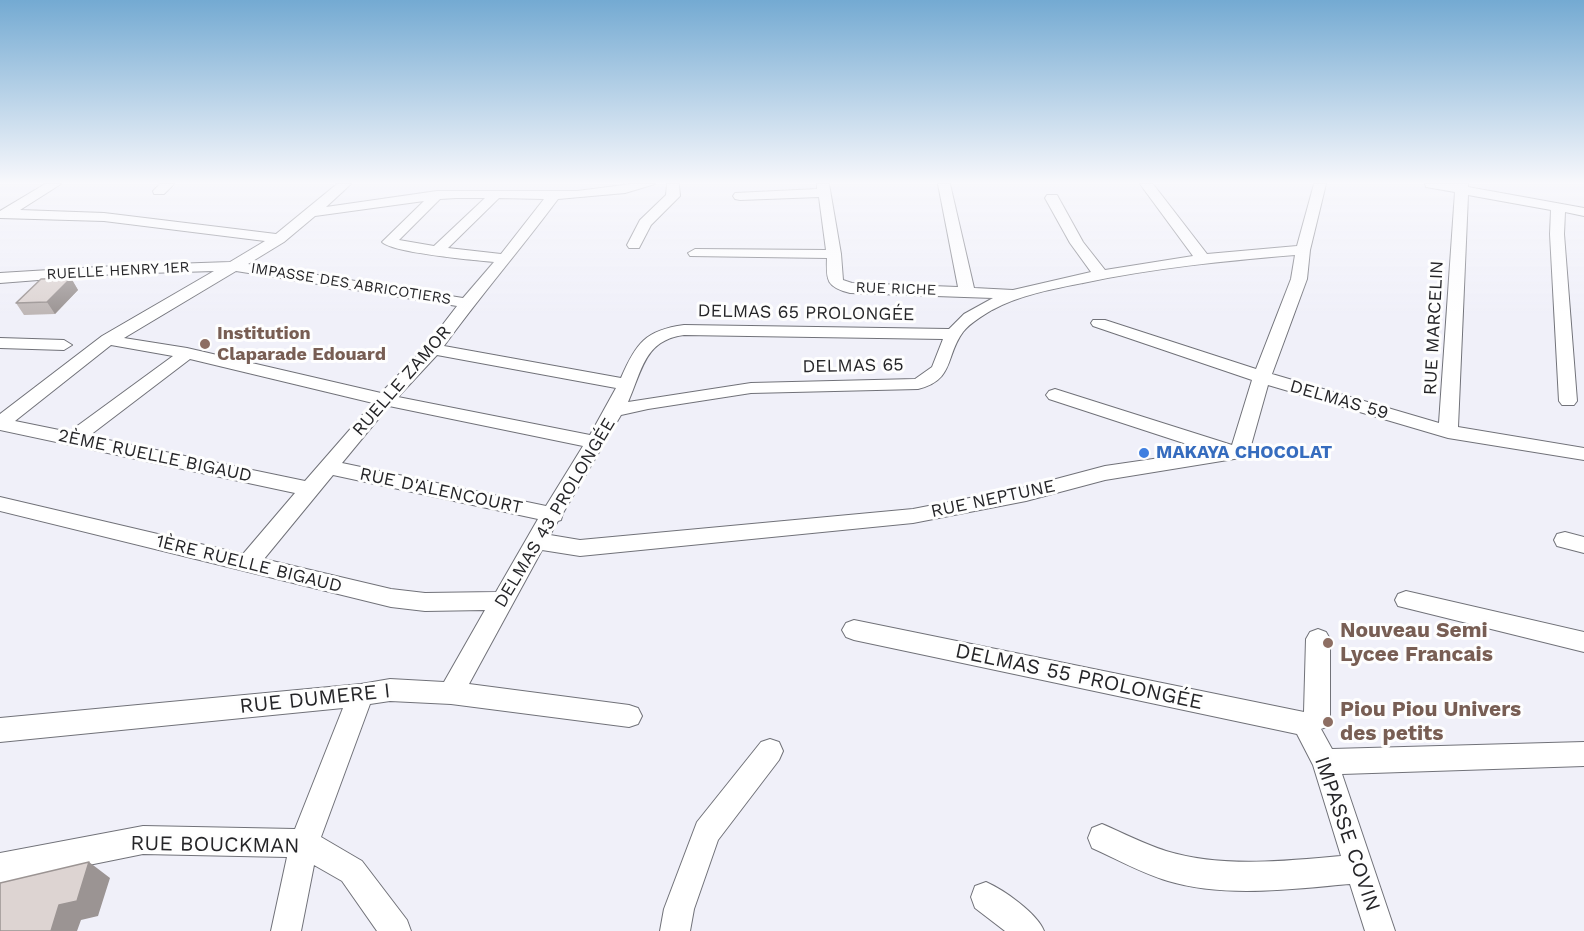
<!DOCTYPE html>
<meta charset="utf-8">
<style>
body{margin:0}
canvas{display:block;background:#f0f0f9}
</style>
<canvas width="1584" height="931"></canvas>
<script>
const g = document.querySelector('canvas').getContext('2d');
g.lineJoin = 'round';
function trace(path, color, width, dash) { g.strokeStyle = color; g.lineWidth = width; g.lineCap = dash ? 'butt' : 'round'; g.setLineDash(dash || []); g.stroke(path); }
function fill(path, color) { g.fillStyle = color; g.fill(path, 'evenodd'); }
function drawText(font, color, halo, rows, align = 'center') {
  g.font = font + ' "Work Sans",sans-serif'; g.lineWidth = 6; g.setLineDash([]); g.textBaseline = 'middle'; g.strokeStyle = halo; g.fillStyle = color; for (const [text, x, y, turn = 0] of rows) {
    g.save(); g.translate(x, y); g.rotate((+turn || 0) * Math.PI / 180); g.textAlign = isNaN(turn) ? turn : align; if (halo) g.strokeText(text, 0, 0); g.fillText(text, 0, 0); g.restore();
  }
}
const minor = new Path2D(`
 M45 184H61L20 210 104 213 276 234 337 184H351L326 207 437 191H577L631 184H655L625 193 558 199C521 249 480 296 444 346L621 378C636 343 646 330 684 325L949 329 964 314 993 298 850 293C827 287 826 281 827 258L690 256 688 253 695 249 826 250 819 197 740 200 735 199 733 196 735 193 817 189V184H829L841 254 843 280 852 283 958 287 938 184H950L974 288 1013 290 1091 272 1070 243 1045 198 1047 195H1057L1083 242 1105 270 1193 256 1140 184H1153L1207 254 1297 246 1314 184H1326L1310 250 1307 279 1272 374 1439 423 1455 192 1426 187 1425 184H1468V187L1584 208V216L1565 212 1564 234 1577 401 1574 405H1562L1559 401 1550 234 1551 210 1468 195 1458 427 1584 448V460L1448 438 1268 385 1250 449 1241 458 1234 459 1105 480 1026 501 913 523 580 556 542 550 469 684 629 705 638 708 642 716 638 724 629 727 451 704 390 701 370 704 321 837 362 861 407 920 411 931H377L342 881 314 865 301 931H271L287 857 143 854 0 883V853L143 826 295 829 343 708 0 742V718L361 684 390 679 444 682 485 610 425 611 391 607 0 511V497L243 554 295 493 0 430V414L102 336 214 271 115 274 0 283V273L115 266 230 262 265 241 104 221 0 218V211ZM456 198H485L434 246 399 240 440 199ZM499 198 544 199 501 254 448 248ZM424 201 382 242C393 253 474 260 494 262L463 298 248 264 284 242 315 216ZM1295 255 1291 279 1256 369 1105 320H1093L1091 323 1093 326 1252 380 1232 445 1055 389 1049 391 1046 395 1049 399 1208 451 1105 466 1026 487 913 509 580 540 550 535 558 521 561 520 563 513 621 415 648 409 751 393 918 389C955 380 945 356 963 332 970 323 982 316 992 310 1020 295 1052 289 1083 283 1153 268 1224 261 1295 255ZM236 271 457 306 427 345 381 393 187 348 124 338ZM684 335 943 339 932 367 915 379 751 383 628 402C642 371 644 340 684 335ZM111 345 173 356 69 432 15 421ZM437 355 616 388 590 435 398 397ZM190 359 373 403 305 481 89 436ZM389 406 583 446 546 506 342 463ZM333 475 538 519 496 592 425 593 391 589 264 559Z
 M160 184H174L164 194H154L153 191Z
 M667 184H679L680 196 651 225 639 248H629L627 245 640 220 666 195Z
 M0 338 64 340 72 345 64 350 0 348Z
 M1565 532 1584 537V553L1557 546 1554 540 1557 534Z
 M1406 591 1584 632V652L1398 606 1395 600 1398 594Z
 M854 620 1304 712 1306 639 1310 632 1318 629 1326 632 1330 639V719L1326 727 1321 729 1332 749 1584 742V766L1342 774 1395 931H1365L1350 884C1291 889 1225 898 1168 881 1141 873 1117 859 1092 848L1088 838 1092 828 1102 824C1123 833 1144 844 1166 851 1221 868 1285 861 1341 856L1313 765 1297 734 854 640 846 637 842 630 846 623Z
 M770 739 779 742 783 751 779 760 718 840 694 909 690 931H660L664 909 697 822 761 742Z
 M986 882C1004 890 1037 913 1044 931H1005L975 908 971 897 975 886Z`);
trace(minor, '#717279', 2);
fill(minor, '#fff');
fill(new Path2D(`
 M71 278 78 290 55 314 24 315 16 303Z`), '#beb6b5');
fill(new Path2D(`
 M71 278 78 290 55 314 47 302Z
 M89 862 110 878 98 916 81 920 77 931H51L59 905Z`), '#9b9493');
const building = new Path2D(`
 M71 278 47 302 16 303 41 279Z
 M89 862 77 901 59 905 51 931H0V883Z`);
fill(building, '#ddd4d2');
trace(building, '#9b9493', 1.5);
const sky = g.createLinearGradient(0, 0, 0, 315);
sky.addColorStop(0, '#74aad2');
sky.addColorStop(0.58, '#f8f8fc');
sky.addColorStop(1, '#f8f8fc00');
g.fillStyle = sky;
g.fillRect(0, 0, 1584, 315);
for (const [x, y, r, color] of [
 [205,344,6,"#8d6e63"],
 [1144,453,6,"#3f7fe0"],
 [1328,643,6,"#8d6e63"],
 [1328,722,6,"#8d6e63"]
]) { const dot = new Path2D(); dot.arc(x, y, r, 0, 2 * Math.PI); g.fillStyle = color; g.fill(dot); trace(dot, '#fefefe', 2); }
drawText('15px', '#252528', '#fefefe', [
 ["RUELLE HENRY 1ER",118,271,-3],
 ["IMPASSE DES ABRICOTIERS",351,284,9],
 ["RUE RICHE",896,289,2]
]);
drawText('18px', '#252528', '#fefefe', [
 ["DELMAS 65 PROLONGÉE",806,313,1],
 ["RUE MARCELIN",1434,328,-87],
 ["DELMAS 65",853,366,-1],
 ["RUELLE ZAMOR",402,381,-49],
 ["DELMAS 59",1339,400,16],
 ["2ÈME RUELLE BIGAUD",155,456,12],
 ["RUE D'ALENCOURT",441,491,12],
 ["RUE NEPTUNE",993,499,-12],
 ["DELMAS 43 PROLONGÉE",555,513,-59],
 ["1ÈRE RUELLE BIGAUD",249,564,14]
]);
drawText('bold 18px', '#785e54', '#fefefe', [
 ["Institution",217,334],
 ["Claparade Edouard",217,355]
], 'left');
drawText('bold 18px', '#366cbe', '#fefefe', [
 ["MAKAYA CHOCOLAT",1156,453]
], 'left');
drawText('bold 21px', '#785e54', '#fefefe', [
 ["Nouveau Semi",1340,631],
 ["Lycee Francais",1340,655],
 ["Piou Piou Univers",1340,710],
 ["des petits",1340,734]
], 'left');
drawText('21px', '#252528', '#fefefe', [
 ["DELMAS 55 PROLONGÉE",1079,677,12],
 ["RUE DUMERE I",315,699,-6],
 ["IMPASSE COVIN",1347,834,71],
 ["RUE BOUCKMAN",215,845,1]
]);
</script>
